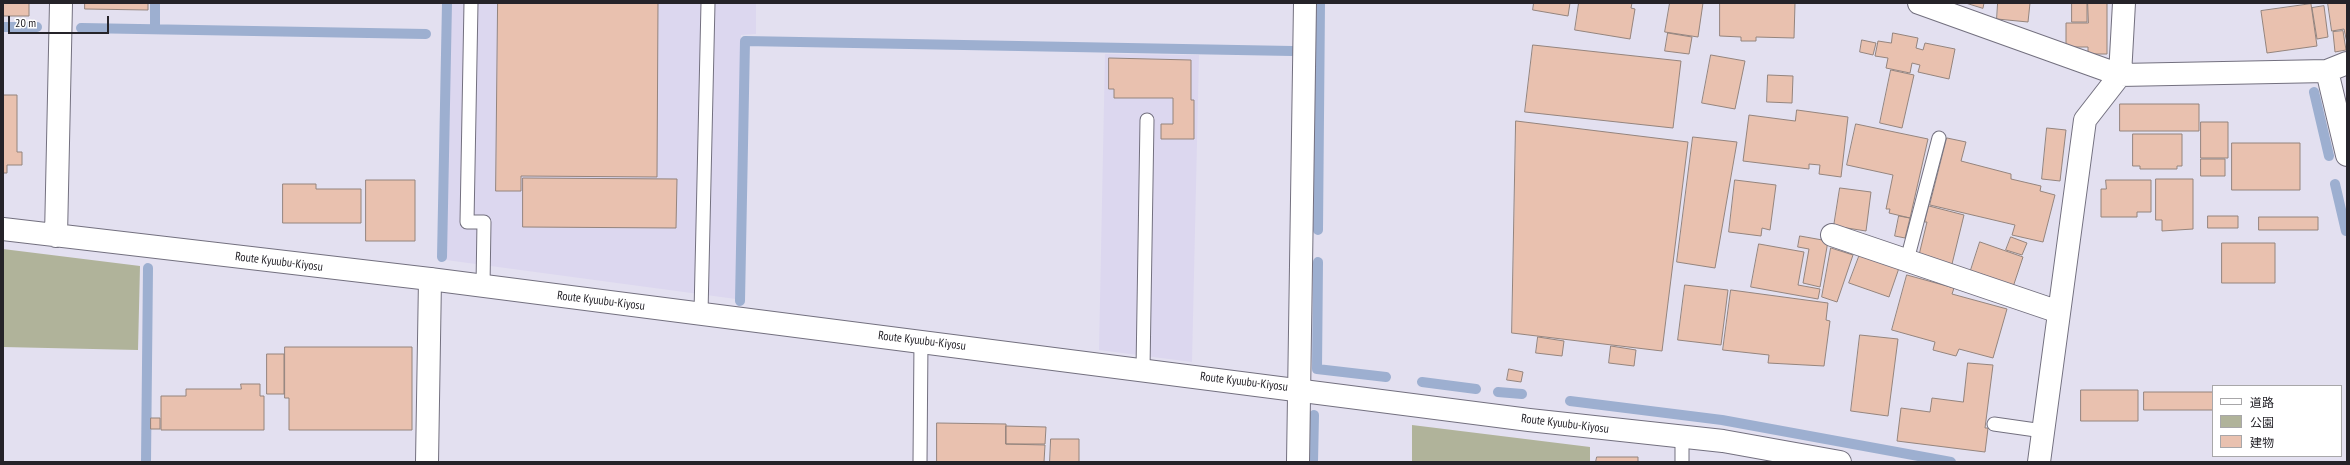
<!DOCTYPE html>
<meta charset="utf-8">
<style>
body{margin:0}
#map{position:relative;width:2350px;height:465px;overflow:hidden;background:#e3e0f0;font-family:"PT Sans Narrow","Noto Sans JP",sans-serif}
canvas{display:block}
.frame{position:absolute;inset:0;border:4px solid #252329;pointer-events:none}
.legend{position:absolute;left:2212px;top:385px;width:130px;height:72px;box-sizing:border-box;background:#fff;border:1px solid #a8a7a9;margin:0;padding:5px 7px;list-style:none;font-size:12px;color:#252329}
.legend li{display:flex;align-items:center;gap:8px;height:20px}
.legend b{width:20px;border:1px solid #a8a7a9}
.scale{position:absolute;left:8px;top:16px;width:101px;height:18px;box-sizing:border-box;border:2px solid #252329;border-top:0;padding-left:5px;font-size:12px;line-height:14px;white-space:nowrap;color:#252329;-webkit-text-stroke:3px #fff;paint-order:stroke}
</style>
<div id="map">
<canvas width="2350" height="465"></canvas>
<div class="frame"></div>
<ul class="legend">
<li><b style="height:5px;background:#fff"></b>道路</li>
<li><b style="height:11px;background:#b0b39a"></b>公園</li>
<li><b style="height:11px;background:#e9c1af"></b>建物</li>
</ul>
<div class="scale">20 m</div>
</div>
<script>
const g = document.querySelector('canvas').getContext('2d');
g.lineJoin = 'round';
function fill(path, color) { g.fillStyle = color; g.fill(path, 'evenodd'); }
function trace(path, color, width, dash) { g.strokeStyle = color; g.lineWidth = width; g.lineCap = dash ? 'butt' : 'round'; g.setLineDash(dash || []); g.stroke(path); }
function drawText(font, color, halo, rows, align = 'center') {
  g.font = font + ' "PT Sans Narrow",sans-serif'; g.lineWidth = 3; g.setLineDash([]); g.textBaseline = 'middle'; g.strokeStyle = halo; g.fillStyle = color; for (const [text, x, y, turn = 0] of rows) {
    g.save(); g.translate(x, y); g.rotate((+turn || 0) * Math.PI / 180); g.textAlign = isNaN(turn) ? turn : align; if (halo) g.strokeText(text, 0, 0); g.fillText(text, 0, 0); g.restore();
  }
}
fill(new Path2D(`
 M451 3H756V34L741 35 736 299 446 260Z
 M1105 54 1199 55 1192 362 1099 350Z`), '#dcd7ef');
fill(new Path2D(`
 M3 249 140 266 138 350 3 347Z
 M1412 425 1590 447V462H1412Z`), '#b0b39a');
trace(new Path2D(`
 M3 27H37
 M81 28 426 34
 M155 29V3
 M2314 92 2329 156
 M2335 184 2346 231
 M1318 230 1320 3
 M442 257 447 3
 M1318 262 1317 369 1386 377
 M740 301 745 41 1292 51
 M1422 382 1476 389
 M1498 392 1522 394
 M1570 401 1722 420 1951 462
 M146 462 148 268
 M1313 462 1314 415`), '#9dafd0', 10);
const building = new Path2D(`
 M3 3H29V16H3Z
 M85 3H148V10L85 9Z
 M498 3H658L657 177 521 176V191H496Z
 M1534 3H1570L1568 16 1533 10Z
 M1579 3H1632L1631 8 1635 9 1630 39 1575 30Z
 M1670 3H1703L1698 37 1665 32Z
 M1720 3H1795L1794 38 1756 37V41H1741V37L1720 36Z
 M1966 3H1984L1983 8Z
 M1998 3H2030L2028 22 1997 19Z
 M2072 3H2087V22H2072Z
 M2088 3H2107V54H2088V47H2066V23H2088Z
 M2328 3H2347V43L2344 29 2332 31Z
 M2311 4 2317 46 2267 53 2261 11Z
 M2324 6 2328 37 2317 39 2312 8Z
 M2343 31 2346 50 2335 52 2333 32Z
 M1668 33 1692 37 1689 54 1665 51Z
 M1893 33 1918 38 1916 48 1923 50 1925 43 1955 49 1949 79 1918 72 1920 65 1912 63 1910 73 1886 68 1888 58 1875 56 1878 41 1891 43Z
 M1862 40 1876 43 1873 55 1860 52Z
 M1533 45 1681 61 1673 128 1525 112Z
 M1711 55 1745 61 1735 109 1702 103Z
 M1109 58 1191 60V100H1194V139H1161V124H1173V98H1114V89H1109Z
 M1891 70 1914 75 1902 128 1880 123Z
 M1768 75 1793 76 1792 103 1767 102Z
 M3 95H17V152H22V165H7V173H3Z
 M2120 104H2199V131H2120Z
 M1797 110 1848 117 1841 177 1819 174 1820 165 1809 164V169L1743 161 1749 115 1795 121Z
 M1516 121 1688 142 1662 351 1512 333Z
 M2201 122H2228V158H2201Z
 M1856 124 1928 139 1910 218 1889 213 1890 209H1886L1893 175 1847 165Z
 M2047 128 2066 130 2060 181 2042 179Z
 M2133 134H2182V166H2177V169H2140V166H2133Z
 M1693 137 1737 142 1715 268 1677 262Z
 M1947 138 1966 142 1961 161 2011 174V179L2041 186 2040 191 2055 195 2043 242 2012 235 2015 225 1930 205Z
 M2232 143H2300V190H2232Z
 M2201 159H2225V176H2201Z
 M523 178 677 179 676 228 523 227Z
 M2156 179H2193V229L2162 231V220H2156Z
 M366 180H415V241H366Z
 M1735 180 1776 185 1770 230 1762 228 1761 236 1729 232Z
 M2106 180H2151V212H2137V217H2101V189H2106Z
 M283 184H316V189H361V223H283Z
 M1840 188 1871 192 1866 231 1834 226Z
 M1929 206 1964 215 1952 264 1919 255 1927 222H1925Z
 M1899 216 1910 218 1905 238 1895 236Z
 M2208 216H2238V228H2208Z
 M2259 217H2318V230H2259Z
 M1800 236 1828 241 1820 287 1803 283 1809 249 1798 247Z
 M2011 237 2027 243 2022 255 2006 250Z
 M1980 242 2023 257 2013 287 1970 273Z
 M2222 243H2275V283H2222Z
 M1759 244 1804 252 1798 285 1820 289 1818 299 1751 287Z
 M1831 248 1853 255 1837 302 1822 297Z
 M1860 254 1899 268 1889 297 1849 283Z
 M1907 275 1954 288 1952 294 2007 309 1993 358 1959 349 1956 356 1933 350 1935 342 1892 330Z
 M1685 285 1728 290 1721 345 1678 340Z
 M1731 290 1828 303 1826 320 1830 321 1824 366 1768 363 1769 355 1723 350Z
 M1860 335 1898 339 1888 416 1851 411Z
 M1538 337 1564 341 1562 356 1536 353Z
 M1611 346 1636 350 1634 366 1609 363Z
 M285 347H412V430H289V398H285Z
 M267 354H284V394H267Z
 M1968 363 1993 365 1985 428H1988L1985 452 1897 441 1901 408 1930 412 1932 398 1963 402Z
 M1509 369 1523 372 1521 382 1507 380Z
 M241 384H260V396H264V430H161V396H186V389H241Z
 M2081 390H2138V421H2081Z
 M2144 392H2213V410H2144Z
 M151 418H160V429H151Z
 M937 423 1006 424V444L1045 445 1044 462H937Z
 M1006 426 1046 427 1045 444H1006Z
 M1051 439H1079V462H1050Z
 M1597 457H1638V462H1596Z`);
fill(building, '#e9c1af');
trace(building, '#94847d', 1);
const lane = new Path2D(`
 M471 3 467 222H484L483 286
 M1907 260 1939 138
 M701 313 708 3
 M1143 369 1147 120
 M1994 424 2043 431
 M920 462 921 341
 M1682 462V437`);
const street = new Path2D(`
 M1919 3 2120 75 2327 71 2347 63
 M2327 71 2347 155
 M1832 235 2059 312
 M427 462 430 279
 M1298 462 1305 3
 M2039 462 2085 120 2120 75 2124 3`);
const secondary = new Path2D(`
 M3 229 430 279 1529 420 1723 441 1840 462
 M56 236 61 3`);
trace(lane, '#73707f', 15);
trace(street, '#73707f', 24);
trace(secondary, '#73707f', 24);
trace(lane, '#fff', 13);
trace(street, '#fff', 22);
trace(secondary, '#fff', 22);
drawText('12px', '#252329', '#fff', [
 ["Route Kyuubu-Kiyosu",279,262,7],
 ["Route Kyuubu-Kiyosu",601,301,7],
 ["Route Kyuubu-Kiyosu",922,341,7],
 ["Route Kyuubu-Kiyosu",1244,382,7],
 ["Route Kyuubu-Kiyosu",1565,424,7]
]);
</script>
